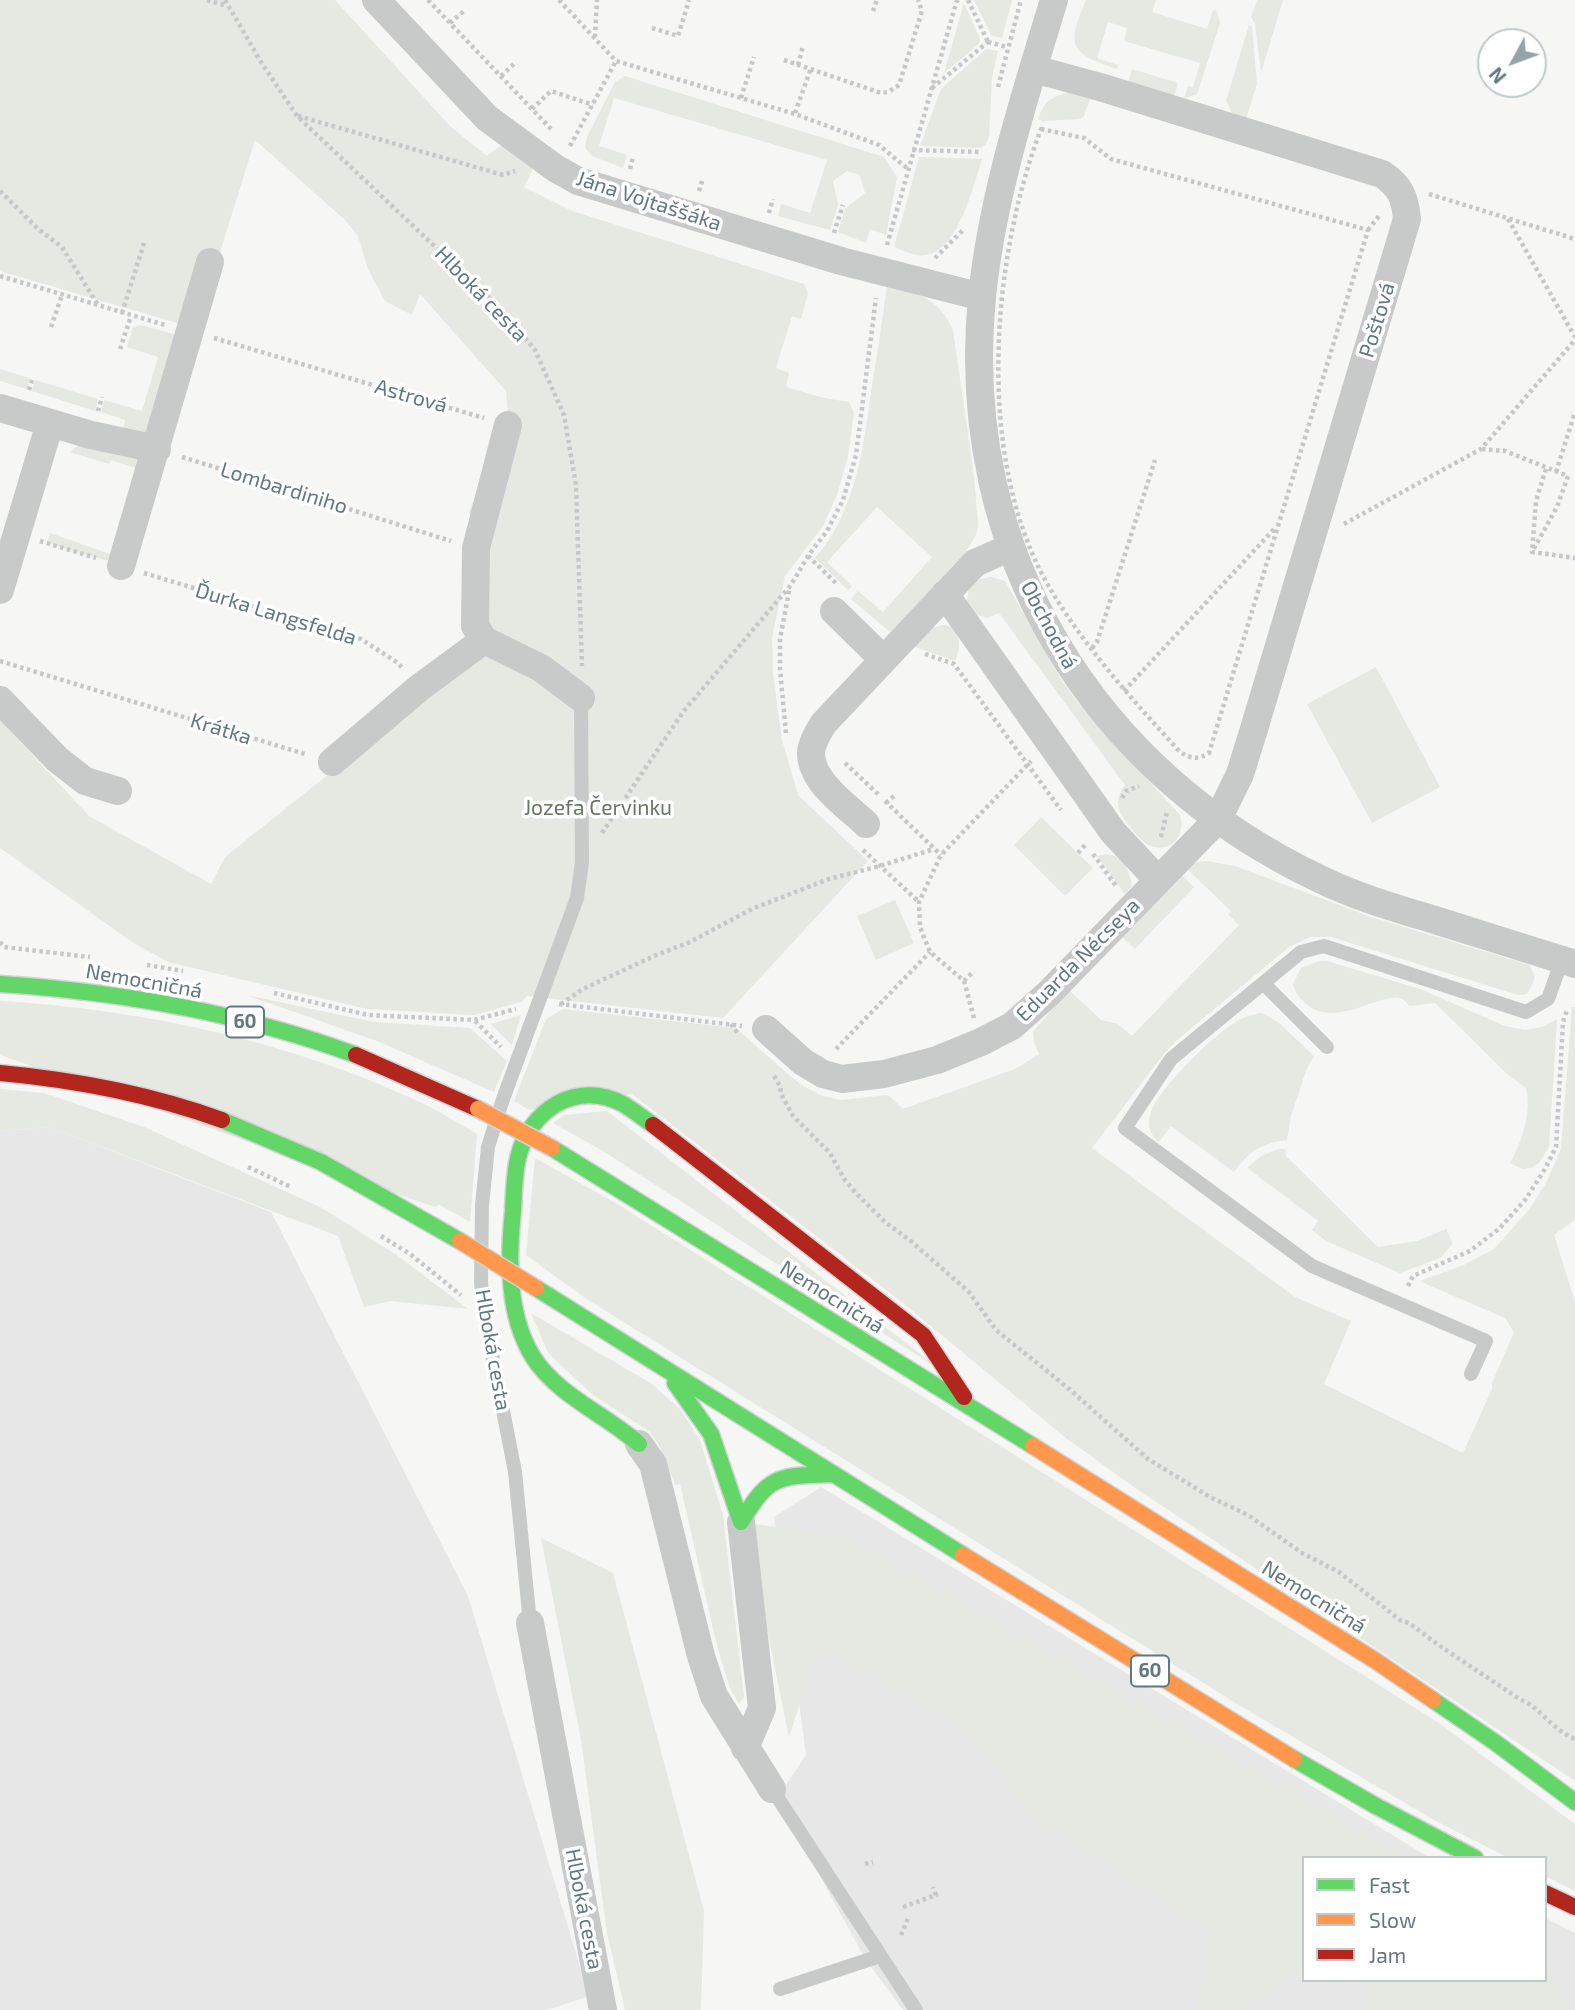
<!DOCTYPE html>
<meta charset="utf-8">
<style>
body{margin:0}
#map{position:relative;width:1575px;height:2010px;overflow:hidden;background:#f6f6f5;font-family:"Exo 2",sans-serif}
canvas{display:block}
.legend{position:absolute;left:1302px;top:1856px;width:245px;height:126px;box-sizing:border-box;background:#fff;border:2px solid #c1c9cb;margin:0;padding:9px 12px;list-style:none;font-size:21px;color:#63777e}
.legend li{display:flex;align-items:center;gap:14px;height:35px}
.legend b{width:35px;border:2px solid #c1c9cb}
.north{position:absolute;left:1477px;top:28px;width:70px;height:70px;box-sizing:border-box;background:#fff;border:2px solid #c1c9cb;border-radius:50%;rotate:229deg;font-size:19px;font-weight:700;line-height:28px;text-align:center;color:#63777e}
.north::after{content:'';display:block;margin:auto;width:24px;height:32px;background:#96a3a8;clip-path:polygon(50% 0,100% 100%,50% 72%,0 100%)}
</style>
<div id="map">
<canvas width="1575" height="2010"></canvas>
<ul class="legend">
<li><b style="height:9px;background:#63d668"></b>Fast</li>
<li><b style="height:9px;background:#ff974d"></b>Slow</li>
<li><b style="height:9px;background:#b3261e"></b>Jam</li>
</ul>
<div class="north">N</div>
</div>
<script>
const g = document.querySelector('canvas').getContext('2d');
g.lineJoin = 'round';
function fill(path, color) { g.fillStyle = color; g.fill(path, 'evenodd'); }
function trace(path, color, width, dash) { g.strokeStyle = color; g.lineWidth = width; g.lineCap = dash ? 'butt' : 'round'; g.setLineDash(dash || []); g.stroke(path); }
function drawText(font, color, halo, rows, align = 'center') {
  g.font = font + ' "Exo 2",sans-serif'; g.lineWidth = 7; g.setLineDash([]); g.textBaseline = 'middle'; g.strokeStyle = halo; g.fillStyle = color; for (const [text, x, y, turn = 0] of rows) {
    g.save(); g.translate(x, y); g.rotate((+turn || 0) * Math.PI / 180); g.textAlign = isNaN(turn) ? turn : align; if (halo) g.strokeText(text, 0, 0); g.fillText(text, 0, 0); g.restore();
  }
}
fill(new Path2D(`
 M49 1127 271 1212 468 1596 589 1996 547 2010H0V1131Z
 M821 1487 1430 1858H1304V1980H1545V1918L1575 1933V2010H903L866 1960 777 1798 806 1755 774 1517Z`), '#e6e7e6');
fill(new Path2D(`
 M0 0H335L450 126 487 156 501 145 533 169 524 187 572 211 804 284 808 294 801 319 792 316 776 368 789 373 786 387 824 398 849 402 854 413 848 456 837 495 823 526 785 576 772 638 773 674 782 740 798 795 868 861 723 1018 527 996 521 1002 474 1015 367 1009 168 962 132 942 0 848V720L89 816 211 884 225 857 484 650 486 551 469 511 508 420 506 391 420 294 412 315 385 301 368 269 358 236 345 220 255 140 217 262 184 325 0 271Z
 M974 0H1012L1002 38 991 35Z
 M1086 0H1156L1152 12 1207 29 1213 10 1217 11 1220 23 1197 94 1184 99 1188 86 1193 87 1200 63 1124 41 1127 28 1108 22 1097 58 1118 65 1117 69C1070 53 1066 47 1086 0Z
 M1257 0H1283L1261 73 1255 24 1251 17Z
 M964 3 980 39 979 44 944 73Z
 M1249 25 1252 27 1257 84 1246 119 1232 113 1226 101Z
 M986 49 998 51 992 77 989 138 985 145 980 148 920 146 941 89Z
 M1132 69 1178 83 1174 96 1128 83Z
 M625 76 884 157 897 177 886 235 870 229 866 243 838 232 845 209 865 193 860 175 847 171 833 181 838 205 830 230 778 216 781 204 810 213 827 160 614 98 599 146 627 155 623 168 592 156 585 148 587 137 615 82Z
 M1069 93 1091 96 1084 116 1080 119 1042 121 1038 119C1043 103 1052 95 1069 93Z
 M919 157 982 159C973 186 959 250 926 255 916 257 904 251 894 247Z
 M887 286C920 295 938 297 953 330L974 476 978 524 976 535 966 552 898 625 890 632 851 599 858 591 883 612 932 557 877 507 827 562 852 586 848 590 815 558C855 513 863 450 871 392 877 357 882 321 887 286Z
 M141 325 180 336 146 435 122 434 125 420 101 412 104 400 142 411 158 357 127 347 133 327Z
 M0 369 30 378 27 389 0 381Z
 M35 380 98 399 95 411 32 391Z
 M82 442 137 457 140 462 136 468 111 460 109 464 70 452Z
 M50 533 110 554 108 561 47 543Z
 M991 577 1005 581 1060 678 1078 703 1180 815C1186 834 1173 853 1151 846 1142 843 1137 835 1131 828 1119 813 1112 802 1125 785L999 613 988 618 975 614 967 602 969 587 979 579Z
 M944 625 954 628C960 640 961 648 955 661L912 646 933 627Z
 M1376 667 1440 787 1372 823 1307 704Z
 M1041 817 1093 868 1065 896 1014 845Z
 M1106 854C1125 856 1129 870 1132 886L1125 894 1097 856Z
 M1206 861 1235 866 1371 917 1529 965C1538 977 1534 982 1527 994L1518 995 1331 937H1310L1289 947 1176 1041 1163 1055 1092 1148 1295 1297 1351 1321 1324 1384 1463 1453 1492 1389V1383L1514 1332 1505 1318 1419 1281 1464 1265 1494 1249 1527 1212 1545 1185 1561 1149 1572 1007H1575V1220L1554 1235 1575 1302V1781L1138 1490 1066 1438 903 1303 632 1094 529 1110 514 1101 546 1019 563 1009 736 1028 789 1075 803 1086 823 1096 841 1100 888 1095 903 1109 1015 1069 1039 1054 1034 1042 1033 1032 1069 990 1101 1020 1118 1024 1132 1036 1239 925 1228 914 1231 911 1186 868 1197 862Z
 M1180 873 1194 887 1135 949 1121 936Z
 M895 900 914 943 876 960 857 916Z
 M1319 961H1327L1420 989 1505 1026 1525 1030 1542 1027 1557 1019 1549 1147 1539 1163 1531 1168 1523 1169 1510 1163C1522 1142 1532 1112 1526 1088L1508 1075 1435 1003 1409 1006C1394 977 1339 1036 1304 1002 1298 996 1295 992 1293 984L1301 968Z
 M246 995 374 1022 470 1028 507 1061 494 1092 377 1041Z
 M0 1001C143 1009 297 1043 426 1105 444 1114 460 1124 477 1134L470 1222 440 1205 435 1207 0 1055Z
 M1262 1013 1279 1023 1314 1056 1307 1068 1291 1116 1287 1140C1262 1143 1248 1152 1234 1172L1171 1126 1159 1142C1149 1135 1147 1123 1151 1112 1160 1087 1217 1031 1241 1019 1248 1015 1255 1014 1262 1013Z
 M521 1015 512 1045 491 1024Z
 M0 1089 44 1093 144 1127 320 1207 397 1255 468 1309 391 1301 364 1307 338 1236 49 1127 0 1131Z
 M607 1111 946 1374 608 1154 553 1123 564 1115Z
 M1278 1149H1285L1286 1156 1378 1247 1417 1241 1446 1229 1453 1244 1440 1258 1400 1273 1326 1241 1312 1230 1318 1221 1247 1168 1261 1156Z
 M535 1158 619 1205 1439 1723 1575 1824V1891L1545 1876V1858H1509L1434 1820 1242 1707 585 1298 526 1255Z
 M531 1313 652 1384 680 1409 700 1440 723 1515 744 1697 739 1704 730 1688 717 1646 680 1484 675 1485 660 1447 650 1432 593 1395 548 1353Z
 M755 1524 849 1538 1406 1858H1304V1969L1240 2010H1195L1211 1932 1031 1814 962 1726 818 1648 789 1737 765 1620Z
 M541 1538 613 1573 704 1911 701 2010H625L607 1933 581 1740Z
 M1545 1960 1569 2010H1364L1373 1987 1367 1980H1545Z`), '#e6e8e2');
const fast = new Path2D(`
 M0 984C121 992 242 1013 356 1055
 M222 1120 321 1162 460 1241
 M552 1148 1033 1446
 M536 1288 963 1555
 M675 1383 711 1434 741 1522
 M639 1444C606 1415 557 1395 533 1357 507 1315 508 1258 513 1211 514 1194 514 1175 518 1158 529 1110 577 1079 623 1104 633 1110 643 1118 653 1125
 M741 1522C769 1475 778 1476 831 1474
 M1433 1700 1496 1743 1575 1802
 M1294 1759 1376 1806 1475 1858`);
const slow = new Path2D(`
 M1033 1446 1376 1661 1433 1700
 M963 1555 1294 1759`);
const jam = new Path2D(`
 M356 1055 478 1109
 M0 1073C76 1080 150 1094 222 1120
 M653 1125 923 1335 964 1397
 M1545 1893 1575 1907`);
trace(fast, '#d2d3d3', 19);
trace(slow, '#d2d3d3', 19);
trace(jam, '#d2d3d3', 19);
trace(new Path2D(`
 M207 0 227 6
 M225 0 261 62 297 116 504 312 535 350 564 415 576 485 582 666
 M428 0 551 129
 M559 0 616 61 795 114 879 145 908 169
 M968 0 988 42
 M873 11 877 0
 M450 23 464 11
 M652 28 678 36 689 0
 M595 37 597 0
 M988 42 1007 47
 M784 60 881 93 888 92 899 85 922 11 918 0
 M798 65 803 46
 M501 76 514 64
 M998 87 1021 0
 M932 88 988 42
 M741 98 754 57
 M532 109 551 91 593 105
 M795 113 811 68
 M298 116 503 175 515 171
 M1041 129 1084 138 1111 159 1368 230 1209 753C1197 760 1192 759 1180 752 1132 699 1084 647 1048 585 975 458 991 260 1041 129Z
 M570 146 616 61
 M912 150 982 152
 M630 169 633 157
 M0 191 37 228 62 247 98 305
 M699 191 703 178
 M1429 194 1575 239
 M769 213 773 199
 M1508 219 1575 337
 M1368 230 1379 216
 M834 233 843 205
 M887 245 957 0
 M935 258 963 230
 M0 276 165 325
 M122 313 145 240
 M51 327 62 295
 M214 338 484 418
 M120 349 131 316
 M29 390 33 377
 M98 411 102 397
 M1482 449 1505 451 1568 476 1557 507 1532 552
 M182 457 451 541
 M1546 469 1536 501 1532 552 1575 558
 M1556 472 1575 412
 M1344 524 1481 449 1575 340
 M40 541 96 558
 M808 556 838 585
 M144 573 361 639 398 663 403 669
 M1092 648 1097 642 1155 460
 M925 654 954 664 1061 810
 M0 661 308 755
 M1124 691 1276 527
 M786 733 780 669V639L790 586
 M845 763 879 795
 M1122 798 1126 791 1139 786
 M885 801 941 855
 M886 803 895 795
 M602 833 683 712 791 585 808 556 827 531 843 500 856 455 876 298
 M1161 837 1167 812
 M863 850 919 902
 M1078 853 1086 844
 M1093 854 1116 886
 M0 942 4 947 90 957
 M147 965 183 971
 M964 981 974 971
 M274 993 368 1015 474 1020 516 1009
 M559 1004 742 1026
 M561 1004 583 989 654 956 688 943 754 908 829 879 880 866 934 849
 M974 1018 964 981 930 952 920 927 919 902 941 855 1031 761
 M475 1021 501 1047
 M731 1024 739 1035
 M836 1049 930 952
 M774 1076 780 1086 781 1094 793 1116 830 1153 844 1179 856 1193 885 1222 912 1242 969 1292 996 1330 1068 1388 1148 1459 1210 1497 1248 1515 1302 1553 1339 1572 1400 1620 1409 1623 1440 1646 1521 1700C1540 1707 1552 1730 1575 1739
 M248 1167 291 1187
 M381 1236 410 1254 461 1295
 M1408 1286 1413 1276 1470 1251 1500 1228 1525 1200 1545 1169 1556 1147 1563 1022 1567 1010
 M865 1864 873 1862
 M903 1907 936 1895 933 1887
 M901 1935 909 1916`), '#c6c7c8', 4.5, [3.5, 3.5]);
trace(new Path2D(`
 M1264 984 1327 1047
 M1471 1374 1486 1341 1312 1266 1125 1128 1171 1059 1301 952 1324 946 1526 1012 1548 999 1562 960
 M530 1623 515 1472 484 1313 481 1282 482 1205 488 1147 503 1099 577 898 582 862 581 698
 M772 1789 916 2010
 M780 1989 880 1956`), '#c8caca', 14);
trace(new Path2D(`
 M376 0 487 118 555 168 578 181 841 261 982 297
 M1054 0C1025 95 992 197 982 297 957 552 1092 772 1322 880 1359 898 1399 909 1438 921 1484 935 1529 950 1575 964
 M0 408 91 435 157 449
 M121 566 210 262
 M0 590 50 423
 M945 594 1113 832 1157 879
 M834 611 883 659
 M484 640 475 626 476 548 508 425
 M484 640 541 668 581 698
 M0 700 57 759 85 781 118 791
 M332 762 419 688 484 640
 M866 824C847 806 812 783 811 754 811 744 818 732 824 723L975 563 1011 547
 M766 1029 803 1062 823 1074 842 1079 884 1074 937 1060 981 1042 1012 1026 1048 994 1218 819 1240 774 1254 729 1407 219C1405 197 1400 186 1382 174L1100 87 1034 69
 M639 1444 653 1464 701 1656 714 1696 772 1789
 M741 1522 762 1708 745 1748
 M530 1623 603 2010`), '#c8caca', 28);
trace(fast, '#63d668', 16);
trace(slow, '#ff974d', 16);
trace(jam, '#b3261e', 16);
const slowBridge = new Path2D(`
 M478 1109 552 1148
 M460 1241 536 1288`);
trace(slowBridge, '#d2d3d3', 19, []);
trace(slowBridge, '#ff974d', 16);
for (const [x, y, w] of [
 [245,1022,38],
 [1150,1671,38]
]) { const box = new Path2D(); box.roundRect(x - w / 2, y - 15.5, w, 31, 5); g.fillStyle = '#fff'; g.fill(box); trace(box, '#63777e', 2); }
drawText('bold 19px', '#63777e', null, [
 ["60",245,1022],
 ["60",1150,1671]
]);
drawText('21px', '#63777e', '#fff', [
 ["Jána Vojtaššáka",649,201,18],
 ["Hlboká cesta",481,294,46],
 ["Poštová",1377,320,-73],
 ["Astrová",411,396,16],
 ["Lombardiniho",284,488,17],
 ["Ďurka Langsfelda",276,614,17],
 ["Obchodná",1049,625,62],
 ["Krátka",221,729,17],
 ["Eduarda Nécseya",1078,960,-45],
 ["Nemocničná",144,981,10],
 ["Nemocničná",832,1297,32],
 ["Hlboká cesta",493,1350,80],
 ["Nemocničná",1314,1597,32],
 ["Hlboká cesta",584,1909,79]
]);
drawText('21px', '#687662', '#fff', [
 ["Jozefa Červinku",598,808]
]);
</script>
